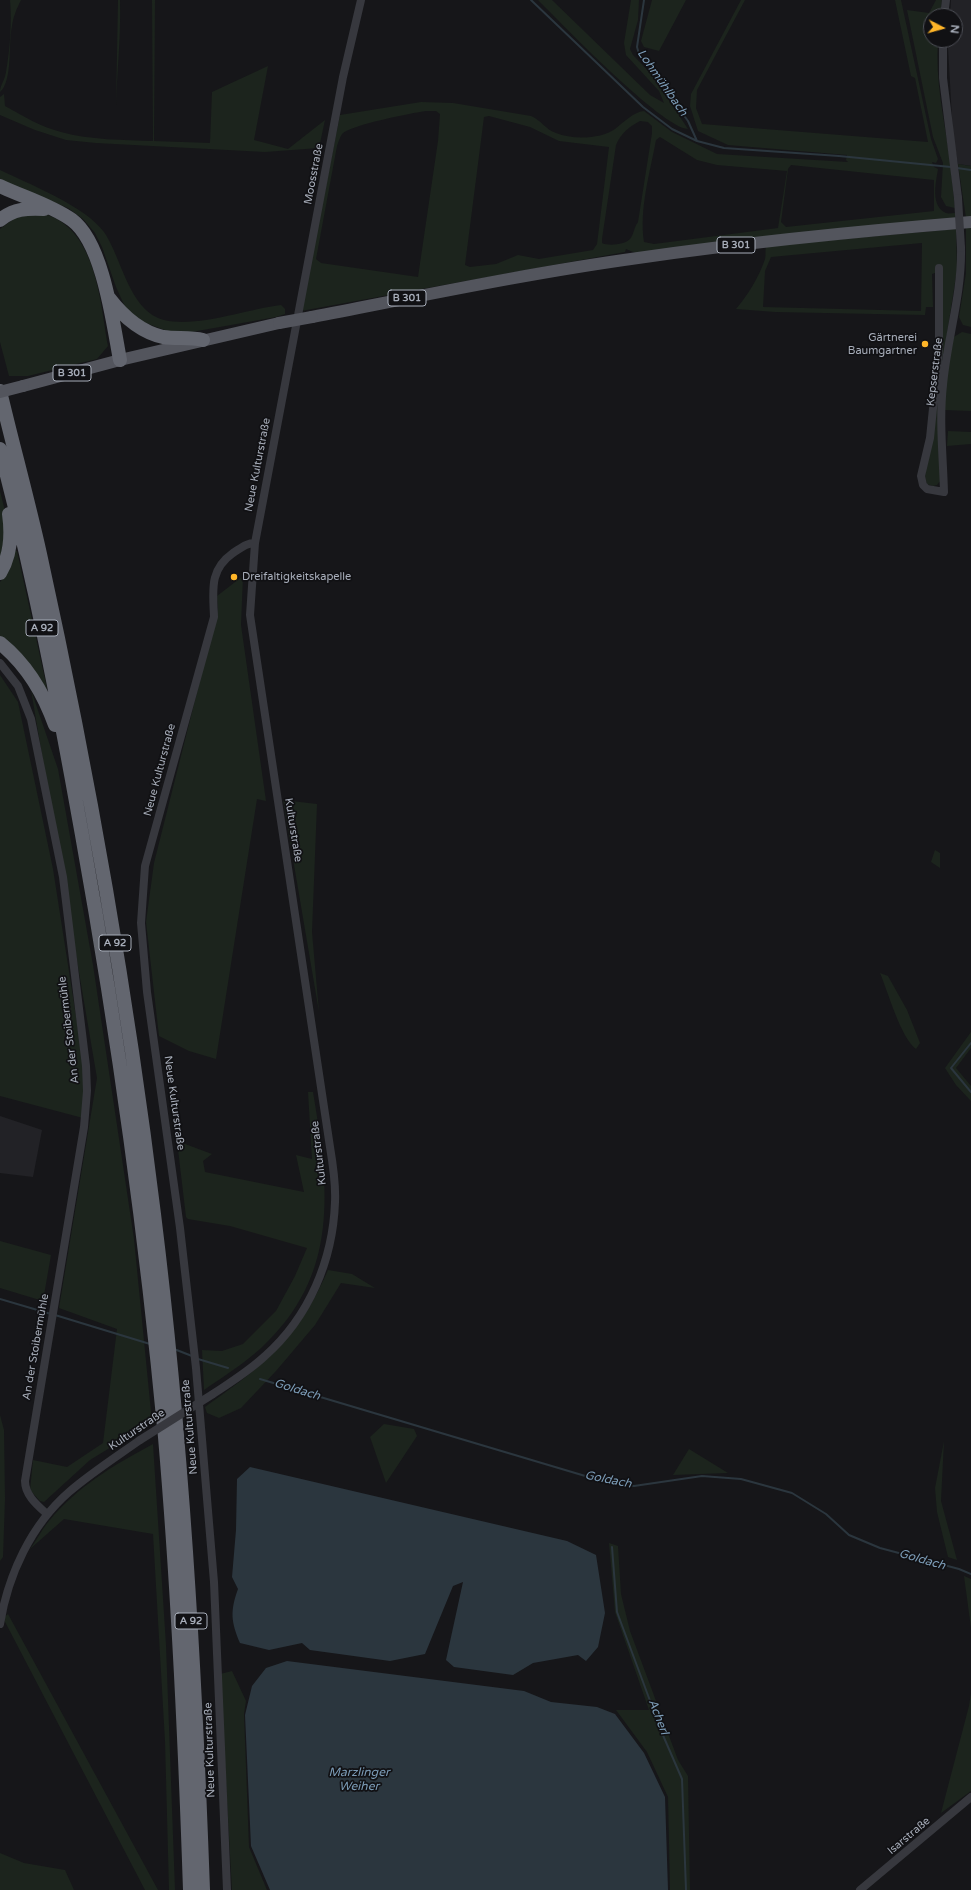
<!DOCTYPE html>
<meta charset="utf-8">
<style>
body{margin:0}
#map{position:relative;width:971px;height:1890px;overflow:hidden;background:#161619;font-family:"Varela Round",sans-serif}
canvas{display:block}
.north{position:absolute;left:923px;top:8px;width:40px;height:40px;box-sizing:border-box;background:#111114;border:1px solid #4d4f56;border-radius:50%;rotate:96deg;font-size:11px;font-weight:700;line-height:16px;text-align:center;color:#a7adb9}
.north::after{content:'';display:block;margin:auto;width:14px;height:18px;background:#ffb528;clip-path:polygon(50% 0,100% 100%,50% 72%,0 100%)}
</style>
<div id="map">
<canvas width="971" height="1890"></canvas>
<div class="north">N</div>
</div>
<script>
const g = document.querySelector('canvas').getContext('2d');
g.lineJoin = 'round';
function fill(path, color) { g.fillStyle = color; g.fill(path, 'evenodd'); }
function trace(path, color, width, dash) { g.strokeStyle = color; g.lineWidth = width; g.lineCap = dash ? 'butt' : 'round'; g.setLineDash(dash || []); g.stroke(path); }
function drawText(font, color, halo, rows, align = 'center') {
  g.font = font + ' "Varela Round",sans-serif'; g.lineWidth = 3.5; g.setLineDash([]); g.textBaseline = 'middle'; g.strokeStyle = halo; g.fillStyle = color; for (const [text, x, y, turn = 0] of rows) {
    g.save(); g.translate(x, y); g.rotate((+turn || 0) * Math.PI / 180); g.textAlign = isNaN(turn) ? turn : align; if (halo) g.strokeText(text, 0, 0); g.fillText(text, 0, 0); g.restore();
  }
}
fill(new Path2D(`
 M951 0H971V166L958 164 953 136 948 47V40H955V16H950Z
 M0 1116 42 1130 33 1177 0 1173Z`), '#222226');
fill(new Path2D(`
 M10 0H21C17 8 13 17 12 26 8 43 13 81 0 92 0 85 5 80 6 72 10 49 12 23 10 0Z
 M118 0H120C121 36 117 71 116 106Z
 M152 0H155L154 141 210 143 212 92 268 66 254 140 288 149 325 120 319 148 265 152 96 143 66 140 35 130 0 115V97L4 94 5 106C23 116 41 127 61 132 90 140 124 140 153 141Z
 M538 0H552L650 95 664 103 659 91 626 55 624 43 631 0H639L638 20 630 49 633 55 653 76 688 129C662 128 561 23 538 0Z
 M652 0H686L659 51 644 47 641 41Z
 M741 0H745L697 90 696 108 702 124 928 142 915 78 911 76 895 0H901L931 139 938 159 936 163 932 162 934 167 938 169C936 182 930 206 946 213 948 214 952 213 955 213V218L638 254 626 249 625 252 301 311 340 115 421 102 453 103 531 116C541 120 546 130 556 133 573 140 601 139 615 129 623 123 633 112 644 111L672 132 717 154 848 162 846 160 847 155 728 145 698 131 690 106 691 94ZM426 111H436L440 114 438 141 418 277 321 263 316 259 337 146C338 143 340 137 342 134 350 125 412 113 426 111ZM489 116 530 127 559 141 609 147 597 244 593 250 539 259 518 255 496 264 470 267 465 265 484 117ZM640 121 648 122 652 126V133L638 222C634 227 634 234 630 239 625 245 607 246 602 243V239L616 145C621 133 629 127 640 121ZM660 137 697 160 717 165 787 171 778 228 654 244 644 242C639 209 650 173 656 140ZM791 165 934 180V211L786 227 781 222 788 169Z
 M936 0H942L940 16H931V40H938C935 80 944 119 950 159 952 175 953 191 955 208L946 206 941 197 943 163 933 137 907 10 929 13Z
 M958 164 971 166V218H966Z
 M0 170C29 184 85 206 104 232 122 258 129 311 164 320 198 328 247 309 281 305L285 309V314L276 317 186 333 170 332 143 322 126 309 116 287 102 247 95 233 83 219 68 208 17 187 0 179Z
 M41 213C96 226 100 300 108 346L97 359 28 376H9L0 342V229L15 218Z
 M966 228H971V327L963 325 959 317 966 273Z
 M956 229 957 270 946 340 941 480 937 485 933 486 927 484 925 477 943 327V270L932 274 933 307H926L925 315 775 312 736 309C748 295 759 277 765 259 766 255 765 251 766 246ZM922 243 921 311 763 307 765 271 771 257Z
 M962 332 971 334V411L944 410 945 384 952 338Z
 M948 431 971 432V444L947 446Z
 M0 491 7 519 0 568Z
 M14 551H17L48 693 0 637V582L8 572Z
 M243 576 241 625 266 801 257 799 216 1059 189 1051 159 1036 146 922 154 863 218 609 217 596Z
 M0 675 18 702 53 869 85 1074 83 1118 0 1096Z
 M31 690 58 769 93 965 134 1239 152 1422 90 1460 44 1502 40 1501 30 1490 33 1460 67 1467 103 1443 117 1329 59 1308 97 1078Z
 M283 800 317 804 312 932 319 1012Z
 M935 850 940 853V868L931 862Z
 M880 973 888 976 907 1010 920 1043 916 1049C901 1038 888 992 880 973Z
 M971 1032V1048L956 1068 971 1086V1101L956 1085 945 1068Z
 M308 1092H313C329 1188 341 1275 260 1349 243 1364 223 1377 204 1390L202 1350 222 1351 243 1344 276 1311 295 1276 307 1248 230 1226 188 1219 186 1217 177 1141 212 1154 203 1161 205 1172 304 1192 296 1155 312 1159Z
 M0 1241 51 1255 43 1301 0 1288Z
 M328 1270 352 1274 375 1288 341 1283 315 1325 276 1371 241 1408 219 1418 207 1413 205 1407C265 1364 297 1341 328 1270Z
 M0 1415 4 1430 5 1499 3 1557 0 1561Z
 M384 1424 414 1429 417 1436 386 1483 370 1437Z
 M944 1441 941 1501 957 1560 948 1557 937 1512 935 1488Z
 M153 1444 166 1645 175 1890H169L165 1741 153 1534 64 1519 30 1549C37 1540 42 1529 49 1521 78 1486 114 1465 153 1444Z
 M689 1449 728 1473 673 1475Z
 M609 1543 618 1546 621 1594 630 1631 678 1760 688 1776 690 1890H670L668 1797 647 1752 616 1710H649L615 1612Z
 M964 1576 971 1579V1628Z
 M8 1614 158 1890H145L3 1618Z
 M232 1671 246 1701 244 1714 249 1847 267 1890H232L220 1674Z
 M971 1693V1791L941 1813 969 1706Z
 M0 1853 24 1863 65 1870 74 1890H0Z`), '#1c241d');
fill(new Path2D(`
 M250 1467 567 1541 596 1555 605 1613 598 1647 586 1661 578 1655 533 1663 513 1675 454 1667 446 1660 463 1582 453 1586 425 1654 390 1661 310 1650 302 1643 269 1650 240 1643C231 1622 230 1611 238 1589L232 1577 236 1530 237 1479Z
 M287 1661 524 1691 551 1702 597 1707 615 1714 644 1753 665 1797 668 1890H270L251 1846 245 1715 252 1686 266 1668Z`), '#2b363e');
trace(new Path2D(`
 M531 0 643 107 672 129 697 141 724 148 839 156 951 167
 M644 0 637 47 639 54 688 121 697 141
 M957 168 971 170
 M971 1043 951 1068 971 1092
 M0 1299 51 1314
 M55 1315 150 1344
 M174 1349 192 1356
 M198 1359 228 1368
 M260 1379 602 1481 634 1486 702 1476 741 1479 792 1493 826 1514 849 1535 880 1548 959 1569 971 1574
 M612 1547 617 1612 662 1733 682 1779 686 1890`), '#2b363e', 2);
trace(new Path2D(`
 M944 16 946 0
 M943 40V78L958 198
 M939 268V349L930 438 921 476 923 485 927 489 944 492C943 456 939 420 943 385 947 339 962 295 961 248
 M0 663 18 686 31 719 63 877 86 1066 87 1091 84 1127 25 1481C25 1495 37 1505 47 1514
 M213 1394C231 1382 249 1371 265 1356 309 1317 333 1260 335 1202 336 1184 333 1165 330 1147L250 615 255 543 343 77 361 0
 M0 1624C8 1575 31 1525 69 1492 91 1473 116 1457 140 1440
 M227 1890 214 1582 196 1368 180 1228 147 992 141 923 145 866 214 617C213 590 209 570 233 553 241 548 246 543 255 543
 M860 1890 971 1797`), '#37383e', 8);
trace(new Path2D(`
 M312 317C421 296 529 273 638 258 749 242 860 231 971 222
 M23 386 120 360 279 323`), '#53555d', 12);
trace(new Path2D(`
 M0 186C23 197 51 205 72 220 103 243 113 323 120 360
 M0 220C13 209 27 208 44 209
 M109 298C122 315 141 332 163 337 176 339 190 337 203 340
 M0 391C13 446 28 500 40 554 88 772 127 993 154 1214 182 1439 195 1664 203 1890
 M0 449C34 576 59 706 82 835 118 1035 146 1235 165 1437 178 1588 185 1739 190 1890
 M0 573C11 555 12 535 9 514
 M0 643C26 664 44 694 55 725`), '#63666f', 14);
trace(new Path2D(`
 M958 198 961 248
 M140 1440 213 1394`), '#37383e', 8);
trace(new Path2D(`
 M279 323 312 317
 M0 392 23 386`), '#53555d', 12);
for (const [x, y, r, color] of [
 [925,344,4,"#ffb528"],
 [234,577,4,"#ffb528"]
]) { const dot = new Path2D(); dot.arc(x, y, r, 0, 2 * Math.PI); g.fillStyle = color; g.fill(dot); trace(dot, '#111114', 1.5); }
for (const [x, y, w] of [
 [736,245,38],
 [407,298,38],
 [72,373,38],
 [42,628,32],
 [115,943,32],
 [191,1621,32]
]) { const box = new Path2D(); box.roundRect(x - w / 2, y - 8, w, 16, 3); g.fillStyle = '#111114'; g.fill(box); trace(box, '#a7adb9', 1); }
drawText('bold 10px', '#a7adb9', null, [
 ["B 301",736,245],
 ["B 301",407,298],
 ["B 301",72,373],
 ["A 92",42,628],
 ["A 92",115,943],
 ["A 92",191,1621]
]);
drawText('11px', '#a7adb9', '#111114', [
 ["Moosstraße",314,174,-79],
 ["Kepserstraße",935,372,-83],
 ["Neue Kulturstraße",258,465,-79],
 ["Neue Kulturstraße",160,770,-75],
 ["Kulturstraße",293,830,81],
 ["An der Stoibermühle",69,1030,-97],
 ["Neue Kulturstraße",174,1103,82],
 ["Kulturstraße",319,1153,-97],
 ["An der Stoibermühle",36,1347,-80],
 ["Neue Kulturstraße",190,1427,-95],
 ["Kulturstraße",137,1430,-34],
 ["Neue Kulturstraße",210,1750,-92],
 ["Isarstraße",909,1836,-40]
]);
drawText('11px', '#a7adb9', '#111114', [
 ["Gärtnerei",917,338],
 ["Baumgartner",917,351],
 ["Dreifaltigkeitskapelle",242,577,"left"]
], 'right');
drawText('italic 12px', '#7c9cb7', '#111114', [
 ["Lohmühlbach",662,83,55],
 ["Goldach",297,1390,17],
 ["Goldach",608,1480,11],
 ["Goldach",922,1560,16],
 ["Acherl",658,1717,69],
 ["Marzlinger",359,1773],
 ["Weiher",359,1787]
]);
</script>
